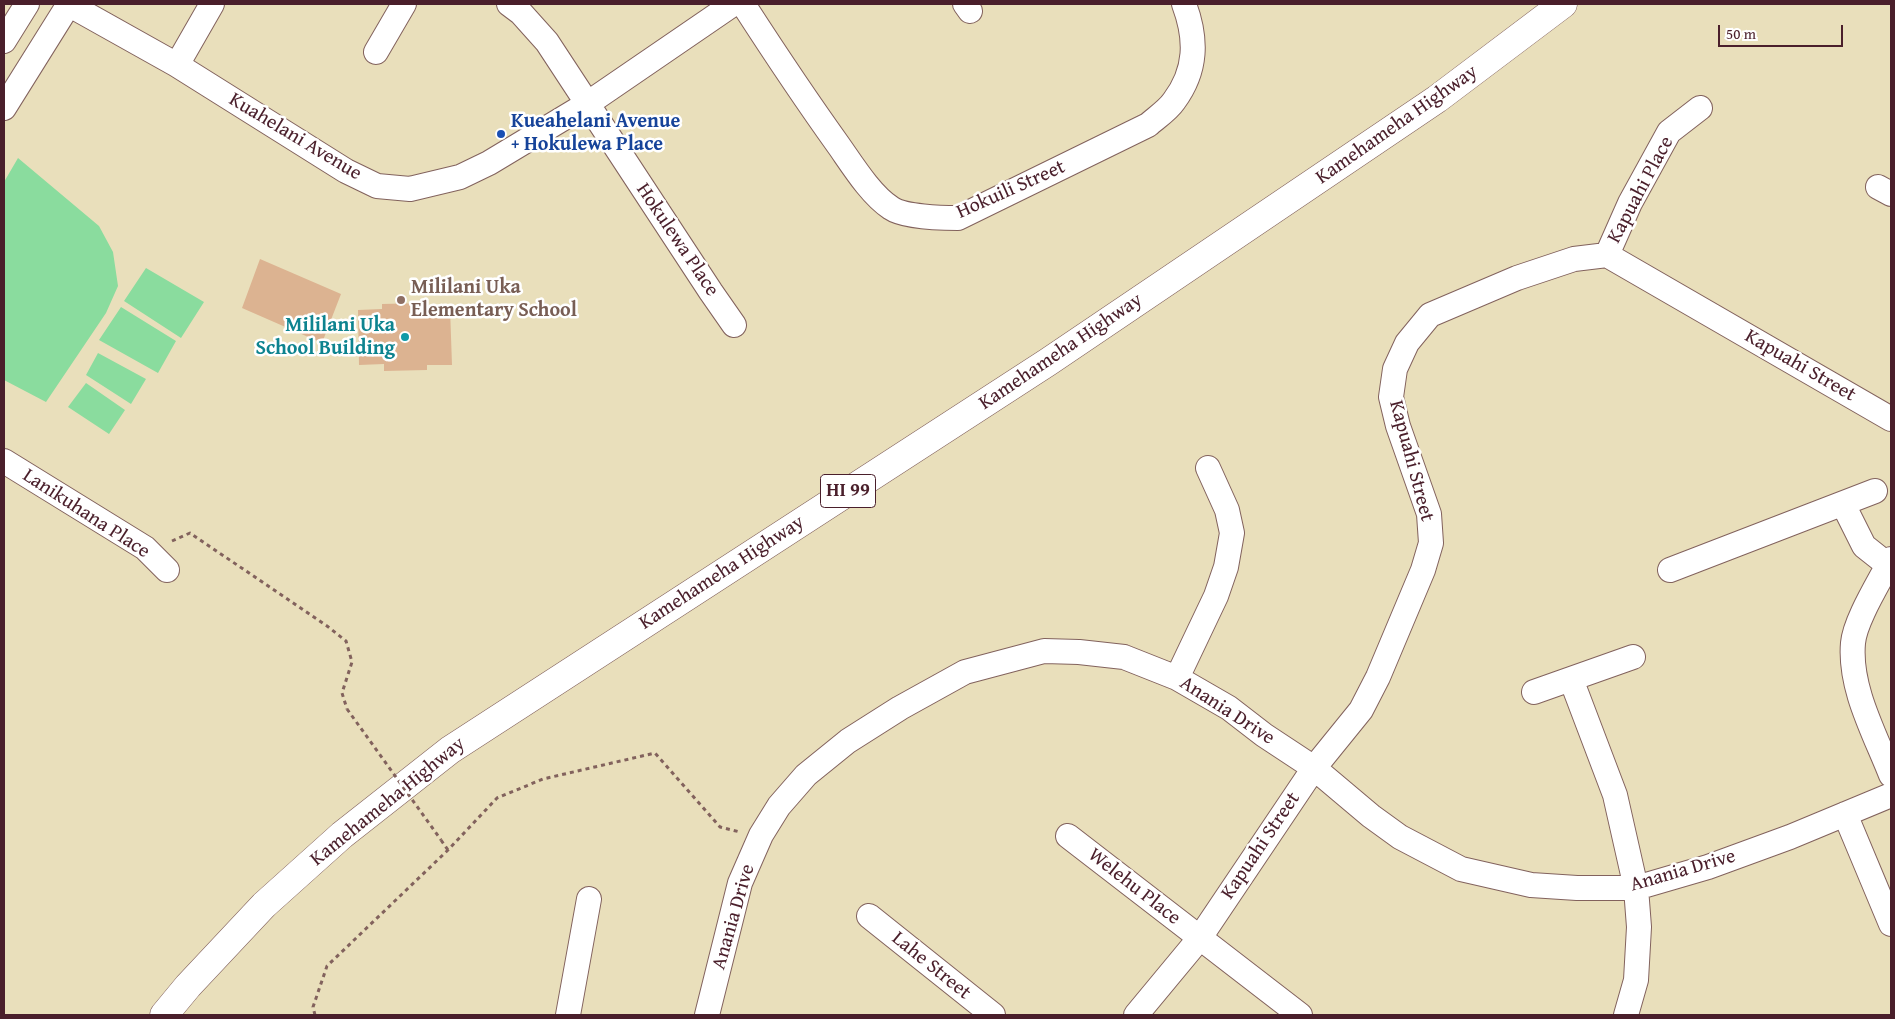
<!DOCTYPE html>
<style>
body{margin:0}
#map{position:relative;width:1895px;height:1019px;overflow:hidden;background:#e9dfbb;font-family:"Gentium Book Plus",serif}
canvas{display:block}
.frame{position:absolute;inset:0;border:5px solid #4a1f2b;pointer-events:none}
.scale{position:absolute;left:1718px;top:25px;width:125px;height:22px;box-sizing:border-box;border:2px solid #4a1f2b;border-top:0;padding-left:6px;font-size:15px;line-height:18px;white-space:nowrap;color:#4a1f2b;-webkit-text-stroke:4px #fff;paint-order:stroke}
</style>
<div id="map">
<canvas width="1895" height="1019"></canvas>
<div class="frame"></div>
<div class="scale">50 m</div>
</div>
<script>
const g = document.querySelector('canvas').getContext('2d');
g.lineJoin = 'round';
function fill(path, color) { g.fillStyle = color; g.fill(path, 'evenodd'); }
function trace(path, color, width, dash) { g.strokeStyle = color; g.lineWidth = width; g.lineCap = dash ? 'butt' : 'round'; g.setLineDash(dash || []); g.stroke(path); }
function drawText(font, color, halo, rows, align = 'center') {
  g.font = font + ' "Gentium Book Plus",serif'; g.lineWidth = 5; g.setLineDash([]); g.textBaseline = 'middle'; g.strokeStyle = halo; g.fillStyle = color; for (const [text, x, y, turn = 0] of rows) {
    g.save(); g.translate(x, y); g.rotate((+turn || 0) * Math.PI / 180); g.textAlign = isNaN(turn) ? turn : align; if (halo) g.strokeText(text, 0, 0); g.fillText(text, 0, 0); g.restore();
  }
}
fill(new Path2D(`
 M18 158 99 226 113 252 118 286 106 313 46 402 4 380V182Z
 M146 268 204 302 181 338 124 301Z
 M121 307 176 341 158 373 99 340Z
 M98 353 146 379 131 404 86 375Z
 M86 383 125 410 109 434 68 407Z`), '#8adc9e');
fill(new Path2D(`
 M260 259 341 294 322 343 242 308Z
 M424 303V308H450L452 365H427V370L384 371V364L359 365 358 310 382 309V304Z`), '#dcb391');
const minor = new Path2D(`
 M68 4 177 65 346 171 377 186 410 189 460 177 489 163 587 104 733 4
 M509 4 521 13 547 42 711 292 734 325
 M743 4C774 52 806 100 839 146 853 166 871 195 891 208 904 217 942 218 958 218L1148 125C1156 118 1168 110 1174 101 1197 70 1197 39 1184 4
 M965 4 970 11
 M4 41 27 4
 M376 52 404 4
 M177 65 212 4
 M4 108 69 4
 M1878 187 1891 194
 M1607 255 1630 203 1669 132 1700 108
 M4 461 145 548 167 570
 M1843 504 1864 546 1888 565
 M1891 559C1880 581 1855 620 1853 643 1849 688 1875 734 1891 775
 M1670 570 1875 491
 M1177 678 1216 596 1226 567 1232 533 1227 510 1208 468
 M1571 679 1615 795 1636 888 1639 927 1636 980 1626 1015
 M1534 692 1633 657
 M1845 814 1891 924
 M1068 836 1300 1015
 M869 916 993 1015
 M568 1015 589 899
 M707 1015 740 883 761 835 779 806 806 775 848 741 900 708 965 672 1044 651 1079 652 1124 657 1177 678 1229 708 1264 735 1314 768 1371 816 1400 837 1461 869 1531 885 1577 888H1636L1708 867 1790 837 1891 795
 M1136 1015 1199 939 1314 768 1361 710 1378 677 1423 570 1431 543 1429 514 1398 426 1391 397 1395 369 1407 343 1430 315 1517 278 1574 259 1607 255 1891 419`);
const major = new Path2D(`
 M164 1015 188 986 264 905 342 835 450 750 1048 362 1437 99 1563 4`);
trace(minor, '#82625d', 26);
trace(major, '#82625d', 29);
trace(new Path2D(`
 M172 541 190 533 327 626 346 641 352 662 342 693 347 709
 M441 840 448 850
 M315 1015 313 1007 327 966 448 850 497 798 543 779 655 753 720 827 740 832`), '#82625d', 3, [4, 4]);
trace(minor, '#fff', 24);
trace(major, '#fff', 28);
trace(new Path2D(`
 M347 709 441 840`), '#82625d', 3, [4, 4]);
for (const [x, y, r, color] of [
 [501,134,5,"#1a4fb4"],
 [401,300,5,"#8d6e63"],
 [405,337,5,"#0f9aa8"]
]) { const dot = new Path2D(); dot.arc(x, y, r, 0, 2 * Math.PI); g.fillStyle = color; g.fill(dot); trace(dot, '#fff', 2); }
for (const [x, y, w] of [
 [848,491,55]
]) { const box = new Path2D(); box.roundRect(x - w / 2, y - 16.5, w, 33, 4); g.fillStyle = '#fff'; g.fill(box); trace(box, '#4a1f2b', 1); }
drawText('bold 19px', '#4a1f2b', null, [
 ["HI 99",848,491]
]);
drawText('bold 20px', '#164399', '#fff', [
 ["Kueahelani Avenue",511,122],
 ["+ Hokulewa Place",511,145]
], 'left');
drawText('20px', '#4a1f2b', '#fff', [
 ["Kamehameha Highway",1397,125,-35],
 ["Kuahelani Avenue",295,137,31],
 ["Hokuili Street",1011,190,-24],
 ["Kapuahi Place",1641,190,-62],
 ["Hokulewa Place",677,240,56],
 ["Kamehameha Highway",1061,352,-34],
 ["Kapuahi Street",1800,366,30],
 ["Kapuahi Street",1411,461,75],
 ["Lanikuhana Place",86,514,33],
 ["Kamehameha Highway",722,573,-33],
 ["Anania Drive",1227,711,33],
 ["Kamehameha Highway",388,802,-39],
 ["Kapuahi Street",1261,846,-56],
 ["Anania Drive",1683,871,-16],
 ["Welehu Place",1134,887,38],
 ["Anania Drive",734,917,-74],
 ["Lahe Street",931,966,39]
]);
drawText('bold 20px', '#785e54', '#fff', [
 ["Mililani Uka",411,288],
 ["Elementary School",411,311]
], 'left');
drawText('bold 20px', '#0d838f', '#fff', [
 ["Mililani Uka",395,326],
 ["School Building",395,349]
], 'right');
</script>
